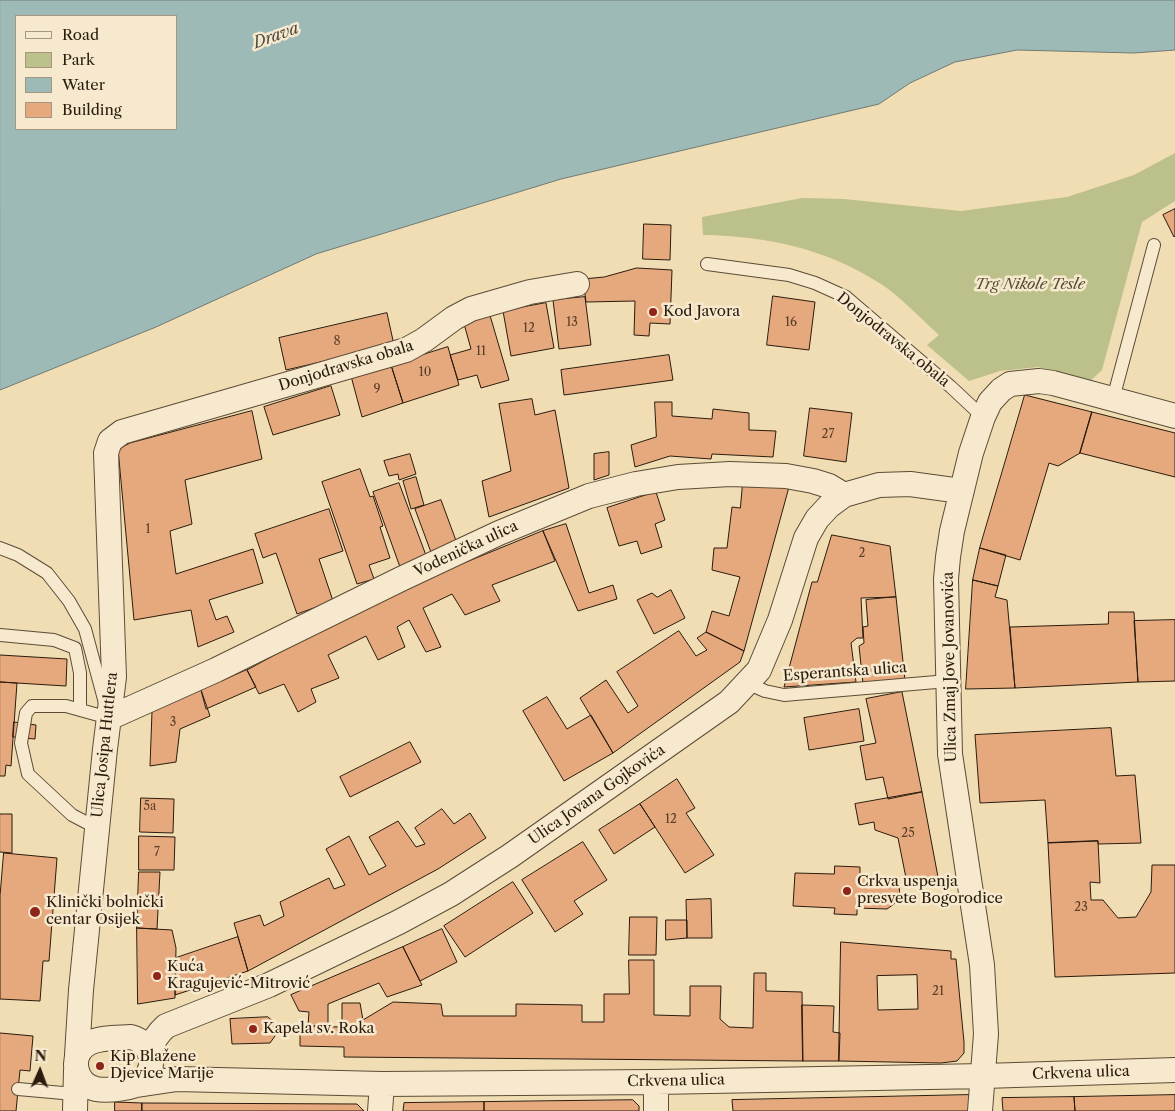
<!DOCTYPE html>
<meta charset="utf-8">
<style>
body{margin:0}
#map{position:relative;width:1175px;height:1111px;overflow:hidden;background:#f1ddb4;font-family:"Libre Caslon Text",serif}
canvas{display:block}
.legend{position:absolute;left:15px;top:15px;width:162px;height:115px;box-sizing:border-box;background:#f6e9ce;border:1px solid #a49781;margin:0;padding:6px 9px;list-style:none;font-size:15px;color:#2a1b0d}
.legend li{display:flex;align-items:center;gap:10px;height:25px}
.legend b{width:25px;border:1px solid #a49781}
.north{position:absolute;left:15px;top:1046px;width:50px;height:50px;-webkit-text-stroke:4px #f6e9ce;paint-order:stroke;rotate:2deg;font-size:14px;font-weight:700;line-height:20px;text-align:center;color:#2a1b0d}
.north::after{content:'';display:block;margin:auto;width:18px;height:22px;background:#2a1b0d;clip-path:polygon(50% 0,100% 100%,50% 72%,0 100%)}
</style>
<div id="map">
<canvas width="1175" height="1111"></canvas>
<ul class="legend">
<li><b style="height:6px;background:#f6e9ce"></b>Road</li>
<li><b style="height:14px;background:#bcc08b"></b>Park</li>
<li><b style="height:14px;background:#9ebab7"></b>Water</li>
<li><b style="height:14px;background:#e6a97d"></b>Building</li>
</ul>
<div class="north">N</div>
</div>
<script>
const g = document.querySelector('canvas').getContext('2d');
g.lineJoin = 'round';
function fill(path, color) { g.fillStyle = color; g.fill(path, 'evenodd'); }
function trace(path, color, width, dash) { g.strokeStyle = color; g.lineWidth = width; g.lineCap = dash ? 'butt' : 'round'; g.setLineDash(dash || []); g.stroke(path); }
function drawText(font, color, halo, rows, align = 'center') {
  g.font = font + ' "Libre Caslon Text",serif'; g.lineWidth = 5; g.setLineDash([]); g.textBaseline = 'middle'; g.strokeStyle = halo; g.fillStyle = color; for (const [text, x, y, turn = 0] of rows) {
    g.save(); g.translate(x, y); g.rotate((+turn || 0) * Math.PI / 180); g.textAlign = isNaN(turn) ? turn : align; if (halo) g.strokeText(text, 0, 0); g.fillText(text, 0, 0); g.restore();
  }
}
fill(new Path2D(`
 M1175 153V201L1142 222 1102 370 1089 382 1038 367 1000 371 969 381 927 345 939 335C921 319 901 297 881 284 827 249 767 236 703 235L702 217 802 198 844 199 961 211 1067 197 1134 175Z`), '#bcc08b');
const water = new Path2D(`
 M0 0H1175V50L1134 53 1017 50 955 62 910 83 879 104 561 179 316 254 156 327 0 390ZM16 16H176V129H16Z`);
fill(water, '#9ebab7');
trace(water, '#707a73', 1);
const building = new Path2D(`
 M1175 209V236L1174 237 1163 215Z
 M644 224 671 225 670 260 643 259Z
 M637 268 672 270 670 324 650 323 649 336 634 335 635 301 586 302 583 279 604 277Z
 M773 296 815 302 809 350 767 345Z
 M585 297 591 345 559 349 553 300Z
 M546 303 554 348 511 356 503 311Z
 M489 312 509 380 481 388 477 375 458 380 450 355 471 349 463 320Z
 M387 313 394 345 286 370 279 338Z
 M448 347 459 385 403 403 391 365Z
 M669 355 673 380 564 395 561 370Z
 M391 365 403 403 362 417 351 376Z
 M331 386 340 415 273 435 264 407Z
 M1025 395 1092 412 1080 453 1058 466 1049 463 1020 560 980 548Z
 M532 399 535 415 555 410 569 488 489 517 482 481 511 471 499 404Z
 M655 402H672V416L712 419 713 409 749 413V430L776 431 773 457 712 454 711 459 670 456 635 467 631 445 656 437Z
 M810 408 852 413 846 462 804 456Z
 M252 411 262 459 185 480 192 524 170 531 176 574 253 549 263 583 209 600 216 620 227 616 234 632 198 647 191 610 134 620 118 449 130 443Z
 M1092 412 1175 433V477L1080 453Z
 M609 452V475L594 480V454Z
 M410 454 416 474 399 480 398 474 389 476 384 461Z
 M360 469 370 497 373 496 383 526 380 527 390 558 369 565 374 579 357 584 322 482Z
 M416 477 424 505 411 509 403 481Z
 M399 483 427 558 400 567 373 492Z
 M743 483 789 487 744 651 706 632 712 611 729 616 740 577 712 570 714 548H727L732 507 740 508Z
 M656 492 665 520 655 524 662 547 641 554 637 541 619 546 607 508Z
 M441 500 458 546 432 555 415 509Z
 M329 509 343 551 319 559 333 601 297 614 276 553 263 558 255 534Z
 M566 524 589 593 613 585 617 599 578 611 543 531Z
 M543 531 555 561 492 585 500 601 465 615 452 594 423 608 441 647 426 652 409 620 397 627 405 647 378 660 366 636 328 655 339 678 311 689 316 702 298 712 284 684 259 694 247 670 381 597Z
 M832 535 890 546 896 597 861 598 863 638H857L851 643 856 682 784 687 812 582H817Z
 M980 548 1006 555 998 586 973 580Z
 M973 580 998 586 995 597 1007 600 1015 688 966 689Z
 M671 590 685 618 654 634 637 600 652 593 657 597Z
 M896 597 905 680 863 684 859 646 864 643 863 627 868 626 866 600Z
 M1109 612H1134L1138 682 1015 688 1010 627 1108 624Z
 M1175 620V681L1138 682 1134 621Z
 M679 631 696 656 707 650 697 638 706 632 744 651 740 662 613 753 580 698 606 680 628 713 638 706 617 672Z
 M0 655 67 659 66 686 0 682Z
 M247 670 256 687 206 709 201 690Z
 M0 682 17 683 11 766 6 765 5 776H0Z
 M201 690 210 716 180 729 176 762 150 766 152 712Z
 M902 692 922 792 888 799 883 777 866 780 860 746 876 743 866 699Z
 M547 697 567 729 591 715 613 753 564 781 523 711Z
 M859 709 864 741 809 750 804 718Z
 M14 722 36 725 35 739 13 737Z
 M1111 728 1116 776 1135 775 1141 843 1098 844V841L1048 843 1045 800 980 803 975 735Z
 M410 742 421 762 350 797 340 777Z
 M677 779 695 808 686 813 714 855 685 873 640 804Z
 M922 792 938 877 907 883 898 838 875 830 874 822 859 825 855 804Z
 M141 798 174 799 173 833 140 832Z
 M640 804 655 827 614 854 599 830Z
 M442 809 454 824 470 813 486 838 438 869 248 971 234 923 260 915 264 926 284 916 280 902 329 878 334 889 345 885 326 849 349 836 369 875 386 866 369 837 398 821 416 847 425 844 415 828Z
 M0 814H12V853L0 852Z
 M139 836 175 837 174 870H139Z
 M1098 841 1100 883 1090 882 1091 900H1103L1118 918 1136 917 1151 892 1152 865H1175V973L1055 977 1048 843Z
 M583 842 607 880 574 901 583 914 555 932 522 880Z
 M4 853 57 858 49 961H43L40 1001 0 999V896Z
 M835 866 860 867V876L891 877 899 886 900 897 894 904 887 909 857 908V915L834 914 835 908 793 906 795 873 834 874Z
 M139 872H160L157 929 137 928Z
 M513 882 533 913 465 957 444 926Z
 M711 899 712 938H687L686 900Z
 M630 917H657L656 955H629Z
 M666 920H687V938L666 940Z
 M137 928 172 930 176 948 175 998 138 1004Z
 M442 929 457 962 420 981 403 947Z
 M238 937 248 971 175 995 176 958Z
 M841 942 951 951V959H956L964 1042V1053L957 1061 941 1063 839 1061ZM917 975 918 1009 878 1010 877 976Z
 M403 947 422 985 387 997 379 983 328 1004V1026H308L309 1012 299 1011 291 995Z
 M629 960H654V1015L690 1016V986H721L720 1019 729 1027 753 1028 754 973H766V991L802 992 803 1061 344 1057V1047L300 1046V1026L342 1027V1003H360L363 1020 393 1002 441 1004 443 1016H516V1004L582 1005V1022H604V994H629Z
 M802 1005 834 1006 833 1032 840 1033 839 1061H803Z
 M268 1017 275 1023V1036L270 1043 232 1044 230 1019Z
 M0 1033 33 1036 30 1071 20 1070 16 1111H0Z
 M969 1095 970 1111H733L732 1100Z
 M1175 1095V1111H1075L1074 1097Z
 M1074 1097 1075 1111H1003L1002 1098Z
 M633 1100 639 1106V1111H484V1102Z
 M115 1102 142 1103V1111H115Z
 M484 1102V1111H403L404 1103Z
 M142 1103 357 1104 364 1111H142Z`);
fill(building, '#e6a97d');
trace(building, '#2a1b0d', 1);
const service = new Path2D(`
 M707 264 789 275 815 283 846 297 951 387 983 417
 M1113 399 1154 245
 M0 548 18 555 47 573 69 601 85 629 105 703
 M0 635 54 640 75 648 80 673V709
 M747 683 765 691 784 695 948 681
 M97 828 72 815 28 774 21 743 26 713 32 706H66L109 718
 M18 1089 74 1094`);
const minor = new Path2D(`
 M109 718 216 670 401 579 499 533 589 496 636 484 678 477 730 474 786 476 813 481 829 486 844 495
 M131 1037C153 1043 158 1068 141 1082 133 1089 106 1091 96 1089 74 1084 68 1054 89 1043 101 1037 119 1038 131 1037Z
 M149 1051C153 1041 157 1034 166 1026L269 985 399 922 451 894 510 856 729 702 759 670 780 620 806 538 817 519 829 506 844 495 879 485 910 484 961 491
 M77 1055 81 990 105 749 114 677 106 453 110 441 122 432 406 350 424 340 454 318 471 309 530 292 577 284
 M137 1085 177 1079 382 1084 656 1082 984 1076 1175 1070
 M75 1111 76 1070
 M380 1111 382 1084
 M656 1111V1082
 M980 1111 986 1034 982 965 950 754 946 579 948 557 952 531 971 453 983 417 990 402 1001 390 1010 384 1039 381 1053 383 1175 416`);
trace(service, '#5c4c37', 14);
trace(minor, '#5c4c37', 26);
trace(service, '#f6e9ce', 12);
trace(minor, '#f6e9ce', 24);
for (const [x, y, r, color] of [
 [653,312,5,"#8f2418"],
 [847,891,5,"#8f2418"],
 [35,912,6,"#8f2418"],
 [157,976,5,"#8f2418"],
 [253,1029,5,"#8f2418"],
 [100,1066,5,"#8f2418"]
]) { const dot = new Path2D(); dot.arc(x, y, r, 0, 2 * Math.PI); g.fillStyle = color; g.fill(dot); trace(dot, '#f6e9ce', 2); }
drawText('12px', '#593e29', null, [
 ["13",572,323],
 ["16",791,323],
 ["12",529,329],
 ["8",337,342],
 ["11",481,352],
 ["10",425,373],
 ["9",377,390],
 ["27",828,435],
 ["1",148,530],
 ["2",862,554],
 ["3",173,723],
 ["5a",150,807],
 ["12",671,820],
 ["25",908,834],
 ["7",157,853],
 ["23",1081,908],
 ["21",938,992]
]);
drawText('italic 15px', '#564d33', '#f6e9ce', [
 ["Trg Nikole Tesle",1030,285]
]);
drawText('15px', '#2a1b0d', '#f6e9ce', [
 ["Kod Javora",663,312],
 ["Crkva uspenja",857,882],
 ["presvete Bogorodice",857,899],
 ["Klinički bolnički",46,903],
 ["centar Osijek",46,920],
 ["Kuća",167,967],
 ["Kragujević-Mitrović",167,984],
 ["Kapela sv. Roka",263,1029],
 ["Kip Blažene",110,1057],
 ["Djevice Marije",110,1074]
], 'left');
drawText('15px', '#2a1b0d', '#f6e9ce', [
 ["Donjodravska obala",893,340,39],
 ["Donjodravska obala",346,366,-17],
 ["Vodenička ulica",466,549,-25],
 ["Ulica Zmaj Jove Jovanovića",950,667,-91],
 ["Esperantska ulica",845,672,-4],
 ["Ulica Josipa Huttlera",105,745,-84],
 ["Ulica Jovana Gojkovića",597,795,-35],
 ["Crkvena ulica",1081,1073,-2],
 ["Crkvena ulica",676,1081,-1]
]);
drawText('italic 16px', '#4d4b40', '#f6e9ce', [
 ["Drava",276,36,-20]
]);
</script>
